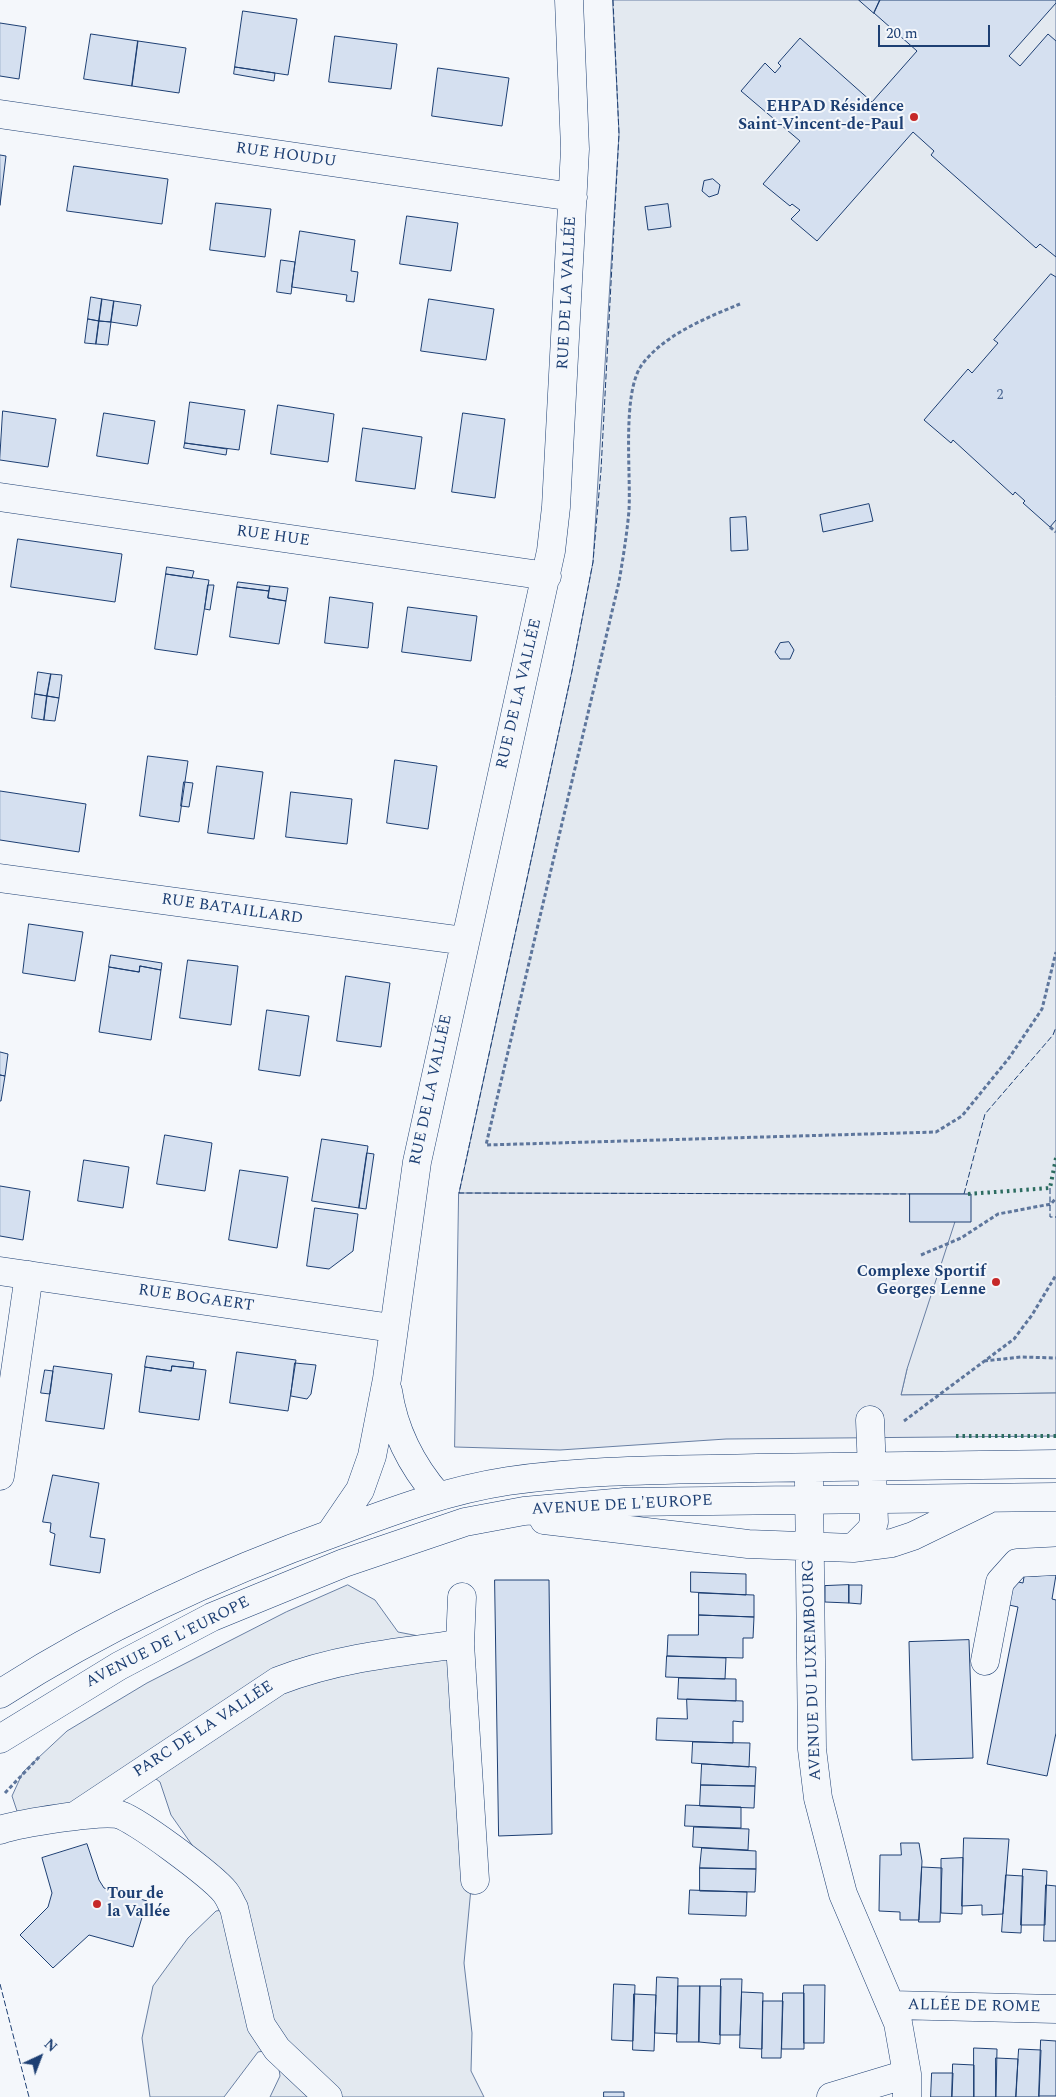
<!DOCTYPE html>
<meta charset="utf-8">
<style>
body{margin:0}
#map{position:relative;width:1056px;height:2097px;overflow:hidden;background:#f4f7fb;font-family:Spectral,serif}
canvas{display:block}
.north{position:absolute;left:15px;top:2032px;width:50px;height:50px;-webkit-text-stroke:4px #f4f7fb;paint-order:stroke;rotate:43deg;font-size:14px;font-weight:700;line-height:20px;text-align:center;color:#1d3f73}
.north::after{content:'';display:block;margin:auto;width:18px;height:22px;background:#1d3f73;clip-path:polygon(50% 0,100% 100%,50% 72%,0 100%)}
.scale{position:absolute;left:878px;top:25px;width:112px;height:22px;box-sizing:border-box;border:2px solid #1d3f73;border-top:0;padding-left:6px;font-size:15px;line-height:18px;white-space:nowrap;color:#1d3f73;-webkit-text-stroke:4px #f4f7fb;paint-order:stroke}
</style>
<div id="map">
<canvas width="1056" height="2097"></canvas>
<div class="north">N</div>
<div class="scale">20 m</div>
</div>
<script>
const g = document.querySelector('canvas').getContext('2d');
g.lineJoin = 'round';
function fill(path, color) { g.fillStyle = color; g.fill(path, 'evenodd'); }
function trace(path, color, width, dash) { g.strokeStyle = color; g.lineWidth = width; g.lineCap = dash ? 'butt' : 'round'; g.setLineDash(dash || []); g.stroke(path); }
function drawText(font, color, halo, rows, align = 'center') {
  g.font = font + ' Spectral,serif'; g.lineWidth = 4; g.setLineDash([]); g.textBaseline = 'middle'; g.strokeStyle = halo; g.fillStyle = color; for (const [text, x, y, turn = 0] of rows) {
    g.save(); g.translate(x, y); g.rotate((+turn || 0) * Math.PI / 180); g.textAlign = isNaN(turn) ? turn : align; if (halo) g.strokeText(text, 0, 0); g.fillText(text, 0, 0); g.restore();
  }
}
const green = new Path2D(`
 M613 0H1056V1393L901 1395 907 1369 459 1193 572 671 593 562 619 134Z
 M348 1585 375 1600 398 1632 460 1644 474 1856 464 1963 472 2033 471 2071 484 2097H270L280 2076 276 2049 258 2052 224 2097H150L142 2038 153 1986 188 1938 216 1911 234 1908 225 1892 171 1815 160 1782 144 1770 75 1816 18 1814 12 1796 23 1772 67 1731 147 1683 286 1612Z`);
fill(green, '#e3e9f0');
trace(green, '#687fa3', 1);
const parking = new Path2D(`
 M459 1193 964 1194 907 1369 901 1395 1056 1393V1436L726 1439 560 1450 455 1447Z`);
fill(parking, '#e3e8f0');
trace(parking, '#687fa3', 1);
const building = new Path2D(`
 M859 0H880L874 13Z
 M880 0H1056V3L1009 56 1020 66 1048 34 1056 41V257L1040 244 1036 248 931 155 934 151 913 132 817 241 791 219 800 210 792 204 790 206 763 184 800 141 741 91 765 63 775 73 781 66 778 63 800 38 872 102 917 51 874 13Z
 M243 11 297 19 288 75 235 67Z
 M0 23 26 27 19 79 0 76Z
 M91 34 138 41 132 86 84 79Z
 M335 36 397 44 391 89 329 82Z
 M138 41 186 48 179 93 132 86Z
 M235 67 275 73 274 81 234 74Z
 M438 68 509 78 502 126 432 116Z
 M0 155 6 156 0 205Z
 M74 166 168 179 162 224 67 211Z
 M713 179 720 185 718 194 709 197 702 191 704 181Z
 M216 203 271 209 265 257 210 250Z
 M668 204 671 227 648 230 645 207Z
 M407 216 458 223 451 271 400 264Z
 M300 231 355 240 351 271 358 272 354 302 346 301 347 295 292 287Z
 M281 260 295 262 291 294 277 292Z
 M1051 274 1056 277V520L1050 527 1023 503 1025 501 1015 492 1013 495 953 440 951 443 924 420 968 369 972 373 998 343 994 340Z
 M91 297 102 299 99 321 88 319Z
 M102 299 114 301 111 322 99 321Z
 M429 299 494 309 486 360 421 351Z
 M114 301 141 305 137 326 111 322Z
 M88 319 99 321 96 344 85 343Z
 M99 321 111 322 108 345 96 344Z
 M190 402 245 410 239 450 185 443Z
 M278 405 334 414 328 462 271 454Z
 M3 411 56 419 48 467 0 460Z
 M104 413 155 421 148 464 97 456Z
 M463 413 505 419 495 498 452 492Z
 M363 428 422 437 415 489 356 481Z
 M185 443 227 449 226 455 184 448Z
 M869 504 873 521 823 532 820 515Z
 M746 517 748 550 731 551 730 518Z
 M18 539 122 554 115 602 11 587Z
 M167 567 194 571 192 578 166 574Z
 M166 574 209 580 197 655 155 649Z
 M238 582 270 586 269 591 237 587Z
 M208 585H214L210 610 205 609Z
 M270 586 288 588 286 601 268 598Z
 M237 587 269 591 268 598 286 601 279 644 230 637Z
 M330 597 373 603 368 648 325 643Z
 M408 607 477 616 471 661 402 652Z
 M789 642 794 650 790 659H780L775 652 780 643Z
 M38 672 51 674 47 696 35 694Z
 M51 674 62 675 59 698 47 696Z
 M35 694 47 696 44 720 32 718Z
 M47 696 59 698 55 721 44 720Z
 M148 756 188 761 179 822 140 816Z
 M395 760 437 766 428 829 387 823Z
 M217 766 263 772 254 839 208 833Z
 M184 782 193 783 189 807 181 806Z
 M0 791 86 804 79 852 0 840Z
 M291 792 352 799 347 844 286 837Z
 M29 924 83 932 75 981 23 973Z
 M111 955 162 963 161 970 140 966 139 972 109 967Z
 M188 960 238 966 231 1025 180 1018Z
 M140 966 161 970 151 1040 99 1032 109 967 139 972Z
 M346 976 390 983 381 1047 337 1041Z
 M267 1010 309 1016 300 1076 259 1070Z
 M0 1052 8 1054 5 1076 0 1075Z
 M0 1075 5 1076 1 1101H0Z
 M165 1135 212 1143 205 1191 157 1184Z
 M322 1139 368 1146 359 1208 312 1201Z
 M367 1153 374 1154 366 1209 359 1208Z
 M84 1160 129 1167 123 1208 78 1201Z
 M240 1170 288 1177 277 1248 229 1240Z
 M0 1186 30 1191 23 1240 0 1236Z
 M910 1194H971V1222H910Z
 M315 1208 358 1214 353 1251 329 1269 307 1266Z
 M237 1352 296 1360 288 1411 230 1403Z
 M147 1356 194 1362 193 1368 172 1366 171 1371 145 1367Z
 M295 1363 316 1365 311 1394 307 1399 291 1396Z
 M54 1366 112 1374 104 1429 46 1421Z
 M172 1366 206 1370 199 1420 139 1412 145 1367 171 1371Z
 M45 1370 53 1371 50 1394 41 1393Z
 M53 1475 99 1483 90 1537 105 1539 100 1573 50 1565 55 1534 50 1532 51 1523 43 1522Z
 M691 1572 746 1574V1595L691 1592Z
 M1056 1575 1052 1599 1056 1600V1733L1047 1776 987 1764 1018 1607 1009 1605 1014 1581 1023 1583 1024 1577Z
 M495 1580H549L552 1834 499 1836Z
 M849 1585H862L861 1604 849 1603Z
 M849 1585V1603L825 1602V1586Z
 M699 1593 754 1595V1617L699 1615Z
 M699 1615 754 1617 753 1638H743V1658L667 1656 668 1635H698Z
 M969 1640 973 1758 912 1760 909 1642Z
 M667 1656 726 1658 725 1679 666 1677Z
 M679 1678 736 1679V1701L678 1699Z
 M687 1699 743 1701V1722L733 1721V1743L656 1740 657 1718 687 1719Z
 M693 1742 750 1743 749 1767 692 1763Z
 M702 1764 756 1767 755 1786 701 1785Z
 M701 1785 755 1786 754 1808 700 1806Z
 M686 1805 741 1807V1828L685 1826Z
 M694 1827 749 1829 748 1850 693 1847Z
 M964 1838 1009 1839 1003 1914 982 1915V1905L962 1906Z
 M901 1843H919L922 1861 919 1920H900V1912L879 1911 880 1855H901Z
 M87 1844 99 1880 104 1888 147 1901 133 1947 89 1935 53 1968 20 1935 48 1907 52 1893 42 1858Z
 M702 1848 756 1851V1869L700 1868Z
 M963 1858 962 1914 941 1913V1859Z
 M922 1867 942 1868 940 1922H919Z
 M700 1868 756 1869 755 1892 700 1891Z
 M1023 1869 1047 1871 1045 1925H1021Z
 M1006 1875 1023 1876 1021 1933 1002 1932Z
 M1046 1885 1056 1886V1941H1044Z
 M690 1890 747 1892 746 1916 689 1914Z
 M657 1977 678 1978 677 2034 655 2033Z
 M721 1979H742L740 2035H720Z
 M614 1984 635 1985 633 2041 612 2040Z
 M804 1985H825L824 2043H804Z
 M678 1986H700L699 2042H677Z
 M700 1986H721L720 2044 699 2042Z
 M742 1992 763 1993 762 2049 740 2048Z
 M783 1993H804V2049H782Z
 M634 1994 656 1995 654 2051 633 2050Z
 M763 2001H783L781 2058H762Z
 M1041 2040 1056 2041V2096H1039Z
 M974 2048 997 2049 996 2097H974Z
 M1019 2049 1041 2050 1039 2097H1016Z
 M996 2058 1018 2059 1016 2097H996Z
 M953 2064 974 2065V2097H952Z
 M932 2073H953L952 2097H931Z
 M604 2092H624V2097H604Z`);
fill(building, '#d5e0f0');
trace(building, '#1d3f73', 1);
const minor = new Path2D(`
 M0 114 573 197
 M0 497 547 576
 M0 878 465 941
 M0 1271 392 1328
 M388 1391C394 1431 412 1466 438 1496
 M0 1476 29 1275
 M809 1482 812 1749 818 1798 843 1894 898 2023 907 2074V2097
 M544 1520 748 1544 853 1548 871 1530 874 1522 870 1420
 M330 1534 360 1490 372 1456 387 1379 417 1162 551 551 556 507 575 149 569 0
 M853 1548 892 1543 913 1536 987 1500
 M460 1644 462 1597
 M985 1661 1000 1582 1017 1563 1056 1561
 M0 1694C105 1626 221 1573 339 1531 395 1510 449 1490 508 1481 591 1469 674 1470 757 1468 857 1467 956 1465 1056 1464
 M0 1739 119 1666 212 1617 344 1563 465 1522 524 1511 625 1502 1056 1497
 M75 1816 278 1681C337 1658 398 1652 460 1644L475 1880
 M0 1830C21 1823 96 1811 117 1814 134 1817 213 1877 225 1892 229 1897 231 1903 234 1908L261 2025 277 2049 328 2097
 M892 2005 1056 2009
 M831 2097 907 2074`);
trace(minor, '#1d3f73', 29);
trace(new Path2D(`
 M740 304C706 318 663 335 641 366 622 395 631 473 629 510 627 534 623 558 619 582L486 1145 936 1132 962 1116 1009 1058 1042 1009 1056 952
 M1050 527 1056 532
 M921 1255 961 1238 998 1214 1051 1204 1056 1198
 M984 1361 1021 1357 1056 1358
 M904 1421 1014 1339 1032 1315 1056 1275
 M5 1793 40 1756`), '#5e769c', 3, [4, 2.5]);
trace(minor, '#f4f7fb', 28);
trace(new Path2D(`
 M968 1194 1050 1188 1056 1158
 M956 1436H1056`), '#2c6c60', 4, [2.5, 4]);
trace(new Path2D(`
 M613 0 619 134 601 470 593 562 572 671 459 1193 910 1194
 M1050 1188V1217H1056
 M964 1194 985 1114 1053 1035 1056 1027
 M0 1984 29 2097`), '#1d3f73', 1, [6, 2.5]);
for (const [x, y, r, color] of [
 [914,117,5,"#c62828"],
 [996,1282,5,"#c62828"],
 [97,1904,5,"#c62828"]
]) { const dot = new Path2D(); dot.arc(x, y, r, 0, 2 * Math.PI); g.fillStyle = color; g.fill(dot); trace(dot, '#f4f7fb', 2); }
drawText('14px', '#4b6792', null, [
 ["2",1000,396]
]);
drawText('bold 16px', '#1d3f73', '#f4f7fb', [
 ["EHPAD Résidence",904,108],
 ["Saint-Vincent-de-Paul",904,126],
 ["Complexe Sportif",986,1273],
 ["Georges Lenne",986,1291],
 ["Tour de",107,1895,"left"],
 ["la Vallée",107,1913,"left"]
], 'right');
drawText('16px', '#1d3f73', '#f4f7fb', [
 ["RUE HOUDU",286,156,8],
 ["RUE DE LA VALLÉE",568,293,-87],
 ["RUE HUE",273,537,8],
 ["RUE DE LA VALLÉE",520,694,-77],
 ["RUE BATAILLARD",232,910,8],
 ["RUE DE LA VALLÉE",432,1090,-78],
 ["RUE BOGAERT",196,1299,8],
 ["AVENUE DE L'EUROPE",622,1506,-3],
 ["AVENUE DE L'EUROPE",168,1643,-27],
 ["AVENUE DU LUXEMBOURG",813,1670,-92],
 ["PARC DE LA VALLÉE",204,1730,-33],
 ["ALLÉE DE ROME",974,2007,1]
]);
</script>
